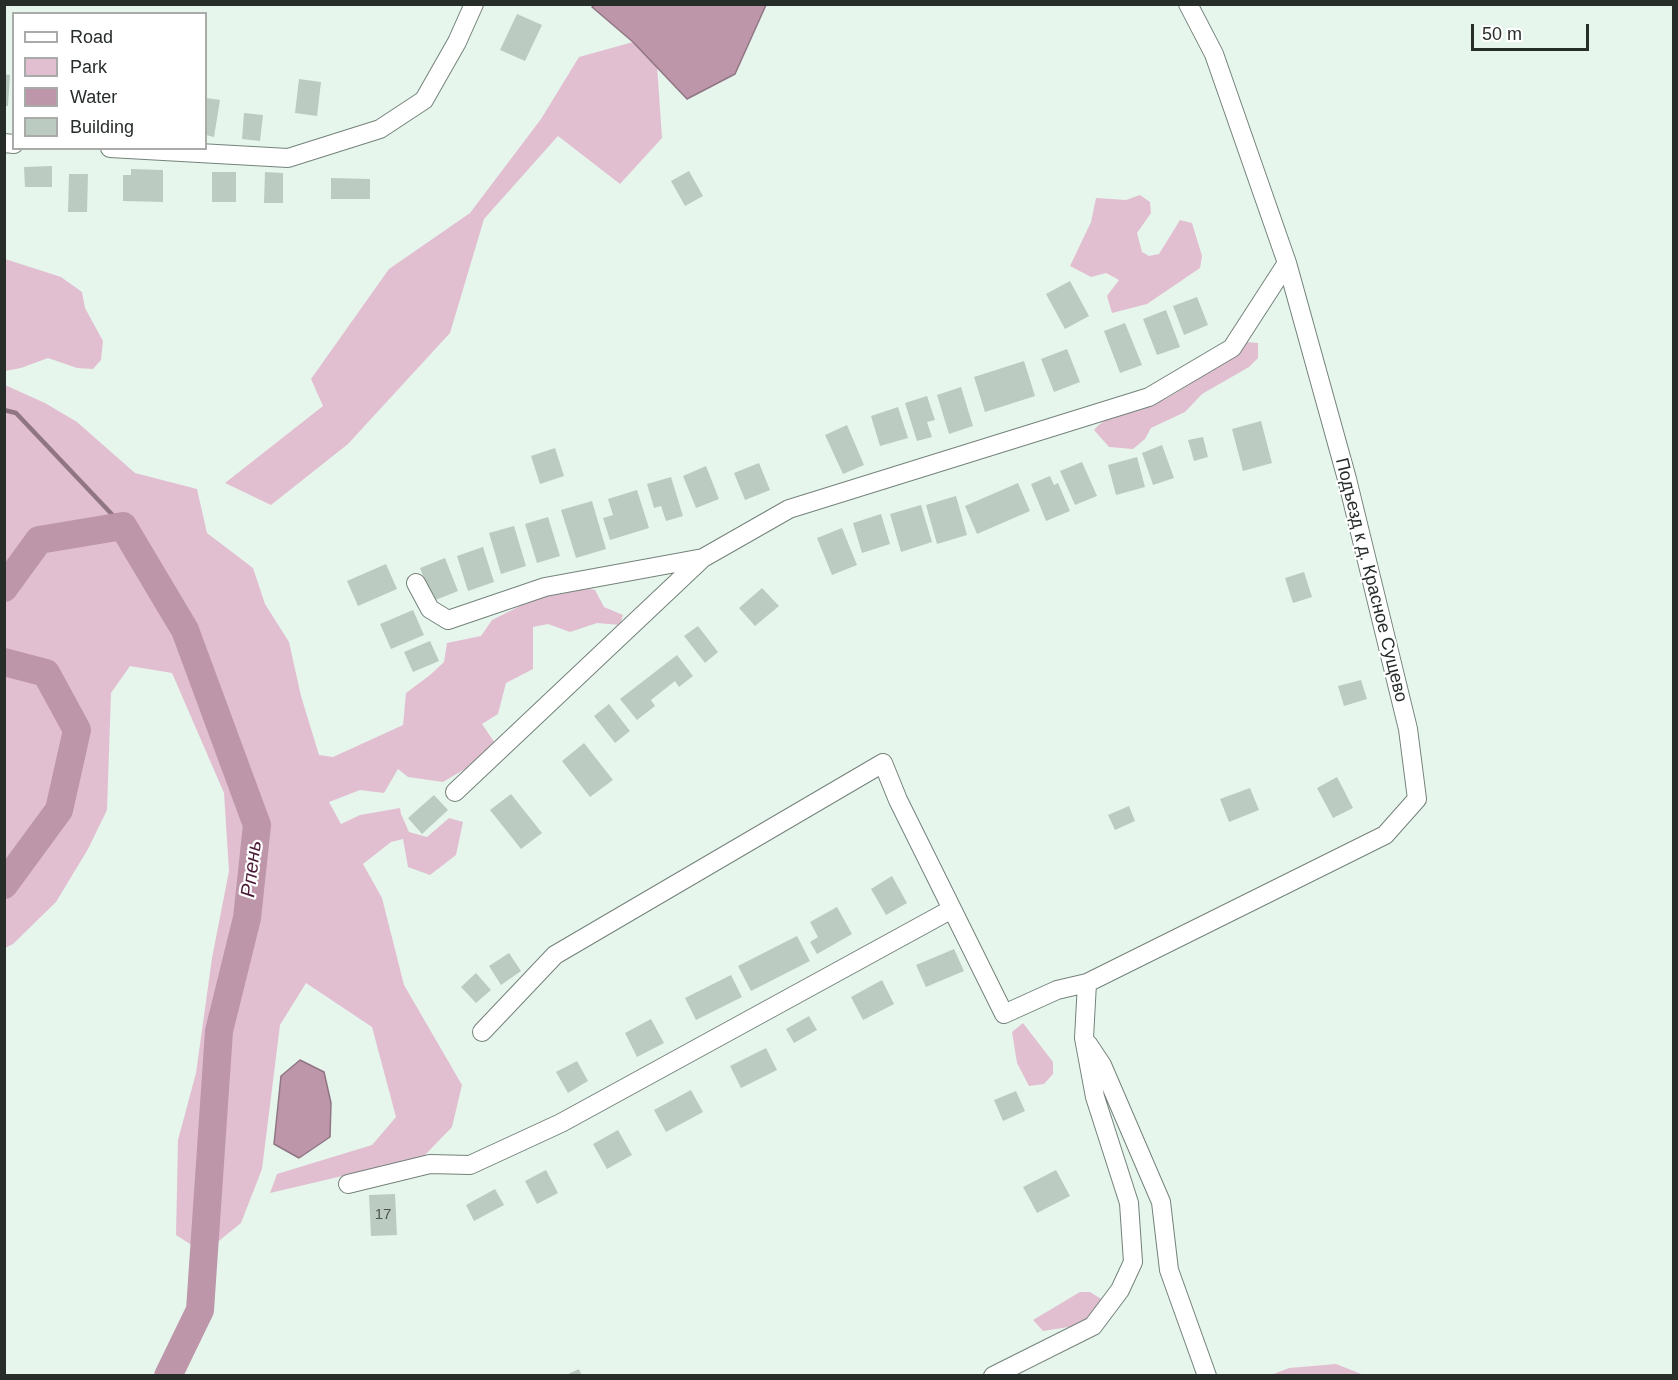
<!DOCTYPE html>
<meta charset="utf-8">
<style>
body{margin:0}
#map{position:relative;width:1678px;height:1380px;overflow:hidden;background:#e6f6ed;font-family:Helvetica,sans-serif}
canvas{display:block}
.frame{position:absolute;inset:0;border:6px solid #272d29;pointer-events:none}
.legend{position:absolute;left:12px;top:12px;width:195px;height:138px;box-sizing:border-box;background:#fff;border:2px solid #a9aba9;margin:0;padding:8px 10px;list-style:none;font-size:18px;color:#272d29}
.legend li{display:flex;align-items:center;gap:12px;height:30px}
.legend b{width:30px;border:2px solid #a9aba9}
.scale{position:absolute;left:1471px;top:24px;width:118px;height:27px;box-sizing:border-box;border:3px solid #272d29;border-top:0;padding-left:8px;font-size:18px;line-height:21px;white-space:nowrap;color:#272d29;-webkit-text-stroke:4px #fff;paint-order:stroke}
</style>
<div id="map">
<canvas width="1678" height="1380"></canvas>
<div class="frame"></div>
<ul class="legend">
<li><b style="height:8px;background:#fff"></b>Road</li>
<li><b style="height:16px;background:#e2bfd0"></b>Park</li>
<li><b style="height:16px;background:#bd96aa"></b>Water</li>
<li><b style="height:16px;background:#bbcbc2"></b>Building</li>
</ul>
<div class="scale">50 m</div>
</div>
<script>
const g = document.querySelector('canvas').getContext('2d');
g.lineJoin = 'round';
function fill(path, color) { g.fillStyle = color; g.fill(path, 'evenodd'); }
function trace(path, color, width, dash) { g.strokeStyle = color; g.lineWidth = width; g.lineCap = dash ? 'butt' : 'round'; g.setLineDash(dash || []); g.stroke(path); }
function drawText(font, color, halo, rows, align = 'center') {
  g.font = font + ' Helvetica,sans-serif'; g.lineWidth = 4.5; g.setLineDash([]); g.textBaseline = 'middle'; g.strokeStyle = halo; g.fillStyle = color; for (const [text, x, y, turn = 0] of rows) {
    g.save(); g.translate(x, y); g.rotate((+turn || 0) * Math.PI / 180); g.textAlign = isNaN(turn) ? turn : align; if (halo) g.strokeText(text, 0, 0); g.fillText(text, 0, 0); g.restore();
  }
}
fill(new Path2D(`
 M633 42 657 65 662 138 620 184 558 136 484 219 450 333 348 444 271 505 225 483 323 406 311 379 389 269 470 213 541 119 579 57Z
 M1140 195 1150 202 1151 213 1137 233 1142 252 1149 256 1159 254 1180 220 1192 223 1202 256 1200 268 1147 304 1112 313 1107 296 1119 280 1106 273 1091 277 1070 266 1091 222 1096 198 1126 200Z
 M5 259 61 277 82 292 85 308 103 341 101 360 93 369 77 368 48 358 21 368 5 371Z
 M1246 342 1258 343V358L1249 367 1202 394 1185 412 1151 428 1145 439 1133 449 1109 447 1094 430C1104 417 1124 415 1139 410 1179 397 1213 367 1246 342Z
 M5 385 45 403 77 422 135 473 197 489 207 533 253 568 265 604 289 642 301 696 319 755 333 757 403 725 406 693 430 675 444 662 447 643 481 636 492 620 540 596 563 590 590 589 595 590 604 607 623 615 620 625 597 623 570 632 548 624 533 627V669L506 683 498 714 482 724 495 743 490 754 443 782 408 777 398 769 384 793 360 790 329 802 341 824 360 815 400 808 401 814 409 832 427 837 449 818 463 822 456 855 430 875 408 867 403 839 391 842 363 864 382 898 404 985 462 1085 452 1127 423 1157 270 1193 277 1174 372 1145 396 1117 372 1027 306 983 280 1025 262 1169 241 1223 204 1253 176 1235 178 1140 196 1073 212 958 229 871 224 793 172 673 130 666 111 693 107 810 88 849 56 902 13 944 5 948Z
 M1023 1023 1053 1062V1074L1044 1084 1029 1086 1017 1063 1012 1032Z
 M1080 1292H1090L1106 1302 1088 1324 1043 1331 1033 1320Z
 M1336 1364 1364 1375H1271L1289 1368Z`), '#e2bfd0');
const water = new Path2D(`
 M594 5 766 4V5L735 74 687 99 633 42 592 7Z
 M300 1060 324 1072 331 1103 330 1137 299 1158 274 1144 281 1076Z`);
fill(water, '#bd96aa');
trace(water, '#907683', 1.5);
trace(new Path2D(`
 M4 410 16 413 123 526`), '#907683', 4.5);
trace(new Path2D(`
 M4 588 39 540 123 526 185 630 257 825 247 918 219 1031 200 1310 168 1376
 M4 662 46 673 77 730 59 810 4 885`), '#bd96aa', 28);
fill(new Path2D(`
 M517 14 542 25 525 61 500 50Z
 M4 74 10 75 8 106H4Z
 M299 79 321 82 317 116 295 113Z
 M206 98 220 100 214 137 206 135Z
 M244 113 263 115 260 141 242 139Z
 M52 166V187H25L24 167Z
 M131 169 163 170V202L123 201V175H131Z
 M689 171 703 196 685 206 671 181Z
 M212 172H236V202H212Z
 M265 172 283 173V203H264Z
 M69 174H88L87 212H68Z
 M331 178 370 179V199H331Z
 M1070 281 1089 316 1065 329 1046 294Z
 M1197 297 1208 325 1184 335 1173 306Z
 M1166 310 1180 347 1157 355 1143 319Z
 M1125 323 1142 365 1120 373 1104 331Z
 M1067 349 1080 382 1054 392 1041 359Z
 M1024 361 1035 396 985 412 974 377Z
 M961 387 973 426 949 434 937 395Z
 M927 396 935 420 927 422 932 437 917 441 905 403Z
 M898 407 908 438 880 446 871 416Z
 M1261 421 1272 463 1243 471 1232 429Z
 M847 425 864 465 843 474 825 435Z
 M1203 437 1208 457 1194 461 1188 440Z
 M1162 445 1174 478 1153 485 1142 453Z
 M555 448 564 476 540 484 531 456Z
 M1137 457 1145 487 1116 495 1108 465Z
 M1082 462 1097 496 1075 505 1060 471Z
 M759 463 770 490 745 500 734 473Z
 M706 466 719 499 696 508 683 476Z
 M1050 476 1054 485 1058 483 1070 511 1046 521 1031 484Z
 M671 477 683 516 666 521 661 506 654 508 647 484Z
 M1018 483 1030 511 977 534 965 506Z
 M637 490 649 528 610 540 603 518 613 515 608 499Z
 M956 496 967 535 937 544 926 505Z
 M592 501 606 549 576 558 561 510Z
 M921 505 932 542 901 552 890 514Z
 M881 514 890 544 862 553 853 523Z
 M548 517 560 556 537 563 525 524Z
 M514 526 526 566 501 574 489 533Z
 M842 528 857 565 832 575 817 538Z
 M483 547 494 582 468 591 457 556Z
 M445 558 458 591 433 601 420 568Z
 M386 564 397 589 358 606 347 581Z
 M1304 572 1312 597 1293 603 1285 578Z
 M762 588 779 606 755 626 739 608Z
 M413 610 424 635 391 649 380 624Z
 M698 626 718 652 705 663 684 636Z
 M430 641 439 661 413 672 404 652Z
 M677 655 693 676 679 687 675 681 651 700 655 706 637 720 620 699Z
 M1361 680 1367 699 1344 706 1338 686Z
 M609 704 630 731 615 743 594 716Z
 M584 743 613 780 590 797 562 761Z
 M1337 777 1353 808 1333 818 1317 788Z
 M1250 788 1259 810 1229 822 1220 799Z
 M511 794 542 833 521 849 490 810Z
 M434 795 448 810 422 834 408 818Z
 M1129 806 1135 821 1115 830 1108 815Z
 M892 876 907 903 886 915 871 889Z
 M837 907 852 934 817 954 810 942 818 937 810 922Z
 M797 936 810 961 751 991 738 966Z
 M954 949 964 971 926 987 916 965Z
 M509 953 521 971 501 985 489 966Z
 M476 973 491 990 476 1003 461 987Z
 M731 975 742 997 696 1020 685 998Z
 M882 980 894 1004 863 1020 851 997Z
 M809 1016 817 1030 794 1043 786 1029Z
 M651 1019 664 1043 637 1057 625 1033Z
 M766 1048 777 1070 741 1088 730 1066Z
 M577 1061 588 1081 568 1093 556 1072Z
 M691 1090 703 1112 666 1132 654 1110Z
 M1016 1091 1025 1111 1003 1121 994 1100Z
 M618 1130 632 1155 607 1169 593 1144Z
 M546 1170 558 1193 537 1204 525 1181Z
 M1056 1170 1070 1196 1037 1213 1023 1187Z
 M495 1189 504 1205 474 1221 466 1205Z
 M395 1194 397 1235 371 1236 369 1195Z
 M579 1369 582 1376H564Z`), '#bbcbc2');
const minor = new Path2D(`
 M4 143 14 144
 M110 148 288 158 380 129 424 100 457 42 474 4
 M416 583 430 609 448 620 545 587 703 558
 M455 792 703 558 789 509 1149 397 1232 348 1287 263
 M482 1032 555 955 883 763 898 800 1004 1014 1057 990 1087 983 1385 835 1417 799 1408 729 1347 479 1287 263 1214 54 1188 4
 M1088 1044 1102 1065 1161 1202 1169 1270 1207 1376
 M348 1184 430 1164 470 1165 561 1123 952 909
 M993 1376 1093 1326 1120 1290 1133 1262 1129 1203 1095 1097 1084 1038 1087 983`);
trace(minor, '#74827a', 20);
trace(minor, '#fff', 18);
drawText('15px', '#4c544f', null, [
 ["17",383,1215]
]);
drawText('18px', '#272d29', '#fff', [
 ["Подъезд к д. Красное Сущево",1371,580,76]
]);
drawText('italic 20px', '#4b1a37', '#fff', [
 ["Рпень",252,869,-83]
]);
</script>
